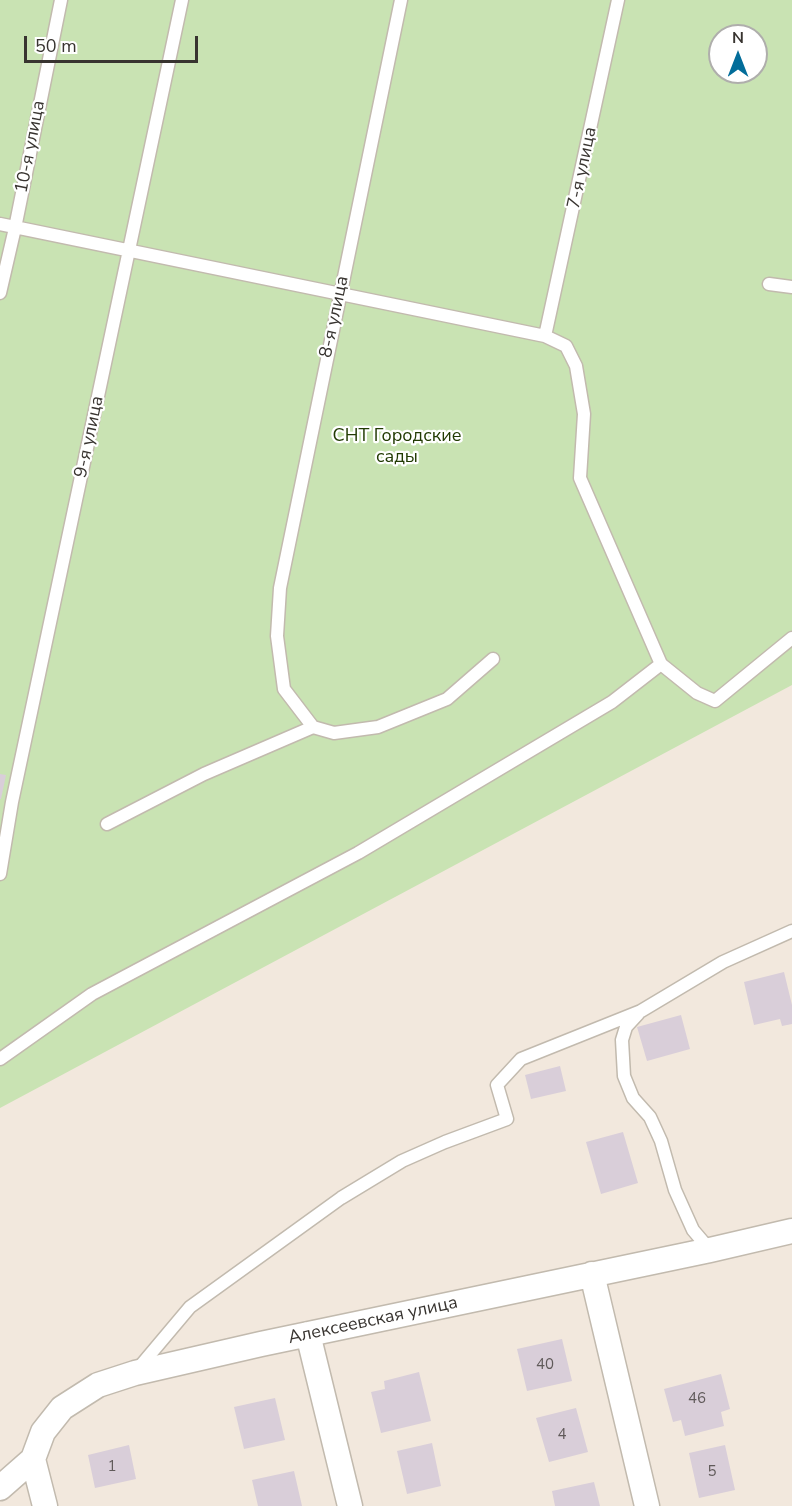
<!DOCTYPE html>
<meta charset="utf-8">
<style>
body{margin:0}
#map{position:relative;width:792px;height:1506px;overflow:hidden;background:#f2e8dd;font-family:"Nunito Sans",sans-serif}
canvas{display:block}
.north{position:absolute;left:708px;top:24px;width:60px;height:60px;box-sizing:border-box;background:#fff;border:2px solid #afaeac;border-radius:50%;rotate:0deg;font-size:16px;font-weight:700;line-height:24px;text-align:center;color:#383430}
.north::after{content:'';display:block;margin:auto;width:21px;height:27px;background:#026d9a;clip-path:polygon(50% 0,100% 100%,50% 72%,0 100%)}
.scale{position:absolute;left:24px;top:36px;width:174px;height:27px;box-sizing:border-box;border:3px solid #383430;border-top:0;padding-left:8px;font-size:18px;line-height:21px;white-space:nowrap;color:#383430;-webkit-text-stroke:4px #fff;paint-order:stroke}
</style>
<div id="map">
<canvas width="792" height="1506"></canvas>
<div class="north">N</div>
<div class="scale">50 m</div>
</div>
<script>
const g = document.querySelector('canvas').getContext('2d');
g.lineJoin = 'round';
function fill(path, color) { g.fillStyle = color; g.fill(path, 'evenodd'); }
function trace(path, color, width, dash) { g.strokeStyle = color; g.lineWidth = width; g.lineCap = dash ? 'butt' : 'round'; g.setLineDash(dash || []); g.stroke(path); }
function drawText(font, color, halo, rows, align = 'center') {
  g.font = font + ' "Nunito Sans",sans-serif'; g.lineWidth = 4.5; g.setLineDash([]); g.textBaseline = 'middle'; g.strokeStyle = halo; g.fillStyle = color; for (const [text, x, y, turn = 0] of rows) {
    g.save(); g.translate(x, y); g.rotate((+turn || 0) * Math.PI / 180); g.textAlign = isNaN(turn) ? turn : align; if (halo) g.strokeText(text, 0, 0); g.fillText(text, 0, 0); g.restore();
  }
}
fill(new Path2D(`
 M0 0H792V685L0 1108ZM720 36H756V72H720Z`), '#c9e3b3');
fill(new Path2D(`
 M0 774 6 775 1 799H0Z
 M784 972 792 1005V1024L782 1026 780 1019 754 1025 744 982Z
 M681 1015 690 1049 647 1061 637 1027Z
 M560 1066 566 1091 531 1099 525 1075Z
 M623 1132 638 1183 601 1194 586 1142Z
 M562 1339 572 1381 527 1391 517 1349Z
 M419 1372 431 1421 381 1433 371 1392 385 1389 384 1381Z
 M721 1374 730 1409 721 1412 724 1426 685 1436 681 1420 673 1422 664 1389Z
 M275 1398 285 1440 244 1449 234 1407Z
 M576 1408 588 1452 549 1462 536 1418Z
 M432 1443 441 1486 407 1494 397 1451Z
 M129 1445 136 1479 95 1488 88 1455Z
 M725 1445 735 1490 699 1498 689 1453Z
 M294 1471 302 1506H258L252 1480Z
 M594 1482 600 1506H555L552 1491Z`), '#d9ced9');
const service = new Path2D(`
 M401 0 280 588 277 636 284 689 313 727 334 733 378 727 447 699 493 659
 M0 224 545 336 566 346 576 366 584 414 580 478 661 664
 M769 284 792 287
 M0 293 15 228 61 0
 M545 336 618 0
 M107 824 204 774 313 727
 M0 874 12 802 182 0
 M638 1014 626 1027 622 1040 624 1076 633 1098 650 1117 661 1141 675 1190 693 1230 710 1250
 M0 1059 92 994 358 853 612 702 661 664 697 693 715 701 792 638
 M137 1370 190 1307 341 1198 402 1161 445 1142 507 1119 497 1085 521 1059 641 1011 723 962 792 931`);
const minor = new Path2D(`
 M592 1274 647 1506
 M308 1334 350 1506
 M33 1459 45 1506
 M0 1488 33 1459 43 1432 62 1408 98 1385 135 1373 261 1344 710 1250 792 1231`);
trace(service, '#c2baae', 15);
trace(minor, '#c2baae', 27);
trace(service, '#fff', 12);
trace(minor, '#fff', 24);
drawText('15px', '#605a5a', null, [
 ["40",545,1365],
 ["46",697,1399],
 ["4",562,1435],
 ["1",112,1467],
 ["5",712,1472]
]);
drawText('18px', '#383430', '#fff', [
 ["10-я улица",31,147,-79],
 ["7-я улица",583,168,-78],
 ["8-я улица",335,317,-78],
 ["9-я улица",90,437,-78],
 ["Алексеевская улица",373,1321,-12]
]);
drawText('18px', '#223b03', '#fff', [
 ["СНТ Городские",397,437],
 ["сады",397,458]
]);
</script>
